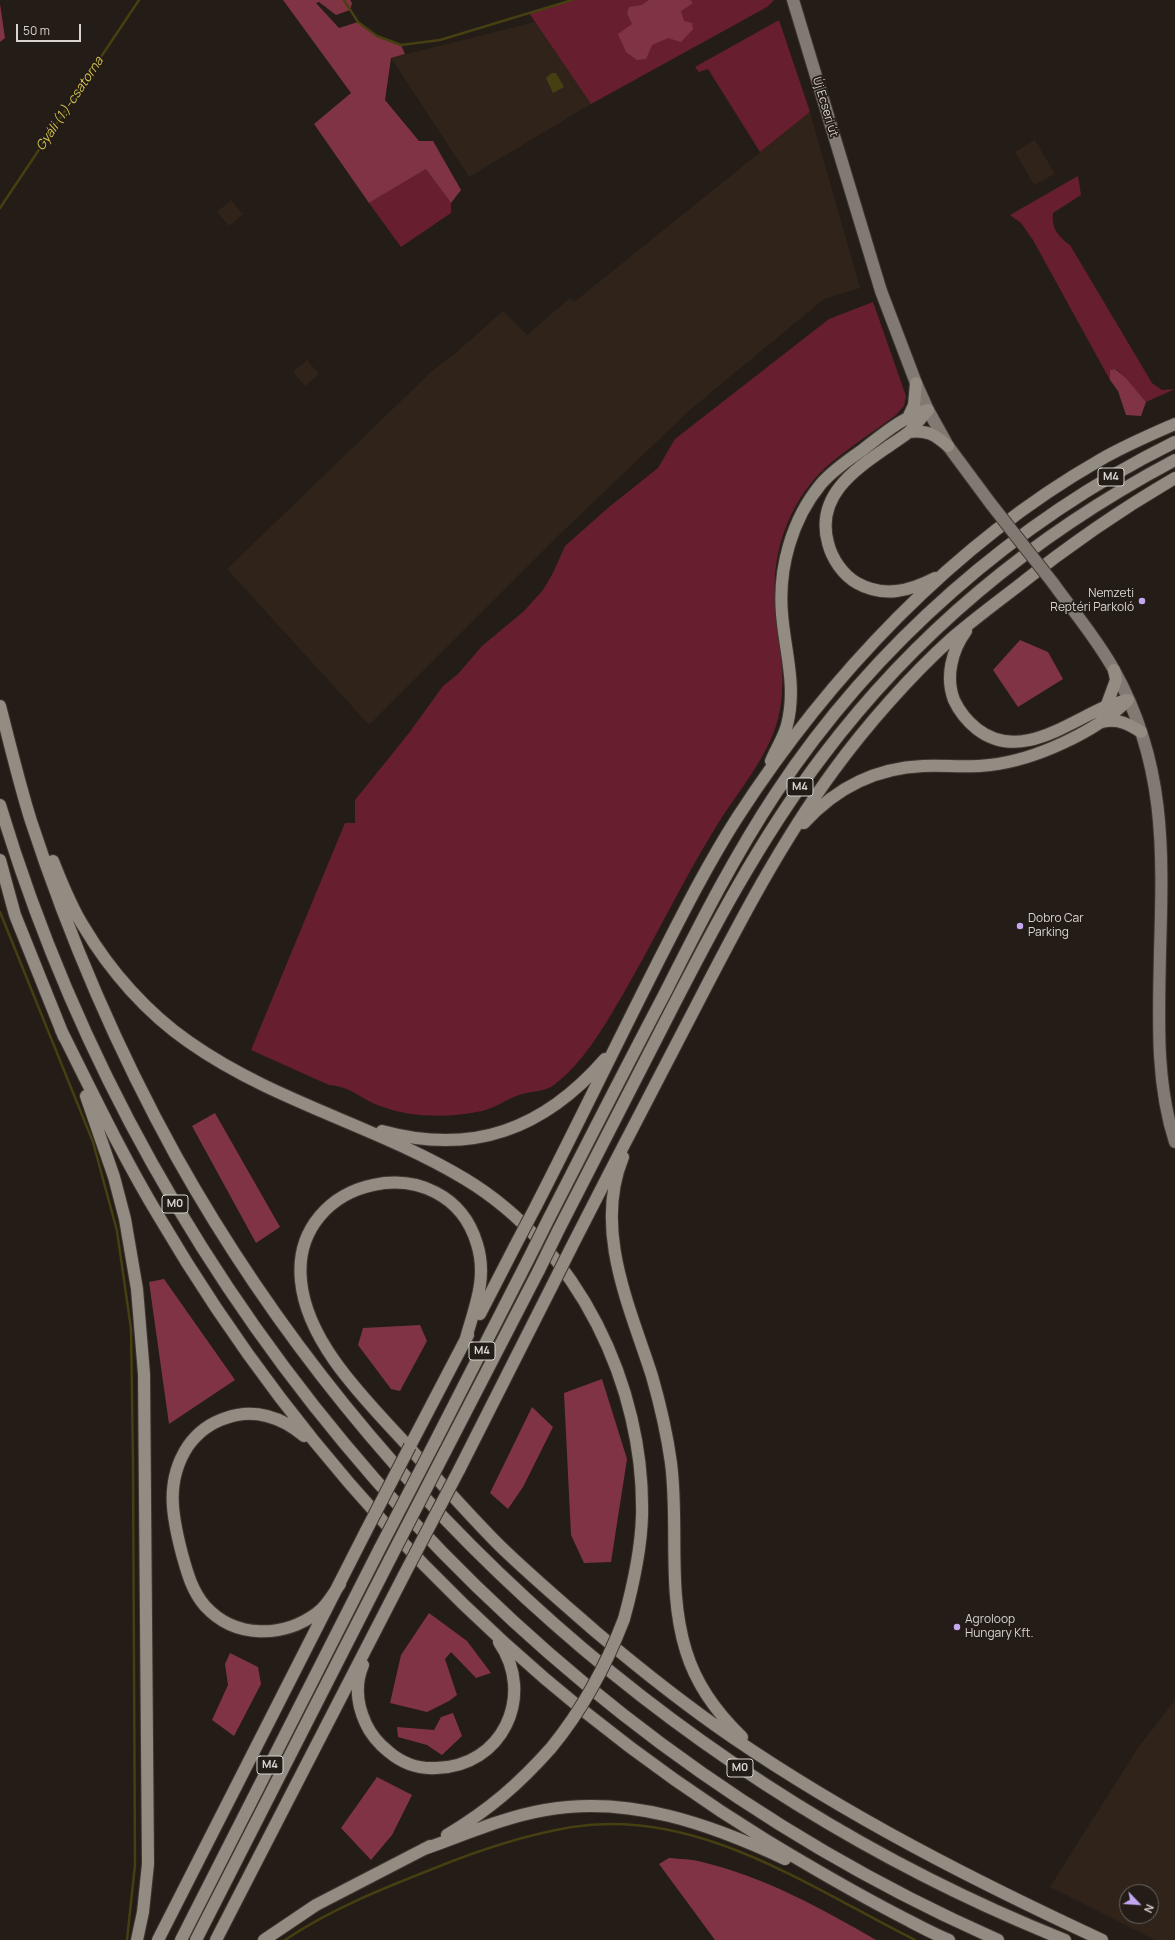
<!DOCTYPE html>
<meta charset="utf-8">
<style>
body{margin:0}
#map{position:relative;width:1175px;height:1940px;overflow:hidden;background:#241c16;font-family:Manrope,sans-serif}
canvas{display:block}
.north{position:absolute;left:1119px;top:1884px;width:40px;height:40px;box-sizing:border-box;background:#241c16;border:1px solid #6c6660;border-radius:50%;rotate:115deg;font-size:11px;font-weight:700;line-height:16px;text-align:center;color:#d9d4d0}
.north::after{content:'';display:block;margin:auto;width:14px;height:18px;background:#c4a7f1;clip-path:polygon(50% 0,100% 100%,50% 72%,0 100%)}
.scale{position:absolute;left:16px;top:24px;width:65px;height:18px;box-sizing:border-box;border:2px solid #d9d4d0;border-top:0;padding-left:5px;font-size:12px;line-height:14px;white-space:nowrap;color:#d9d4d0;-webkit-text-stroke:3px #241c16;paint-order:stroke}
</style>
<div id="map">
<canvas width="1175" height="1940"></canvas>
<div class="north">N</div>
<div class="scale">50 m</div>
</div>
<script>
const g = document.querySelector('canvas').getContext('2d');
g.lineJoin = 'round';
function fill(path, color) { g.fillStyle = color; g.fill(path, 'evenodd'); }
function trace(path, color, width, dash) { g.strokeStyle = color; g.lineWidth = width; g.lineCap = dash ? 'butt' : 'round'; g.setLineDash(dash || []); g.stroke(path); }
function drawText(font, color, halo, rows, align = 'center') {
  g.font = font + ' Manrope,sans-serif'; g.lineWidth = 3.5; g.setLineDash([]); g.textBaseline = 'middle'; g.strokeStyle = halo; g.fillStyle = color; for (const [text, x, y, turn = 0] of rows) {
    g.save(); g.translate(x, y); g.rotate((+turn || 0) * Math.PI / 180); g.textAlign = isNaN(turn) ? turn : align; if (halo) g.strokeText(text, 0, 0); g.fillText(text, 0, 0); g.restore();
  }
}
fill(new Path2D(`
 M535 22 591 104 469 177 391 58Z
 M810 112 860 288 824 299 691 409 558 536 369 725 227 569 432 371 458 351 503 311 527 335 570 298 574 302Z
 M1035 140 1055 174 1034 185 1015 152Z
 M231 200 243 214 229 226 217 212Z
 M307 360 319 374 305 386 293 372Z
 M1175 1700V1940H1155L1050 1887 1137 1749ZM1127 1892H1151V1916H1127Z`), '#302319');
fill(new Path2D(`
 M572 0H774L767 7 591 104 529 13Z
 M779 20 810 112 760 152 708 69 699 72 695 67Z
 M426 169 451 203V213L401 247 369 203Z
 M1078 176 1081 195 1053 213C1051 227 1058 237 1070 245L1152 383 1162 390 1175 389 1146 402 1126 378 1116 369 1110 370V380L1033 240 1021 223 1010 215Z
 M873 302 906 396 904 406 896 415C873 432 848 448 826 467 796 495 778 535 775 576 774 589 776 604 777 617 780 651 787 685 778 719 768 758 735 795 714 830 681 884 654 941 622 996 603 1028 584 1062 554 1085 545 1092 530 1091 519 1095 507 1099 495 1108 482 1111 450 1118 411 1118 380 1106 361 1099 350 1086 329 1085L251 1050 345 823H355V800L409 733 443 686 458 674 482 646 524 611 543 590 553 573 565 546 609 507 658 468 675 439 829 319Z`), '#671f2f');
fill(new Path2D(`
 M283 0H350L352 3 350 10 336 15 319 2 316 3 339 28 358 22 377 36 401 45 405 54 391 58 385 100 419 141H433L461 190 451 203 426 169 369 203 314 124 351 93Z
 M649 0H690L693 3 681 11 684 21 692 23 693 29 681 42 668 38 652 45 646 59 637 60 626 52 618 34 632 24 627 13 629 7 642 5Z
 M0 4 5 38 0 42Z
 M1115 369 1126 378 1146 402 1141 416 1126 415 1118 391 1110 380V370Z
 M1020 640 1048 652 1063 679 1018 707 993 670Z
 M215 1113 280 1227 256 1243 192 1126Z
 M164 1279 235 1380 169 1424 149 1282Z
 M420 1325 427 1341 400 1391 391 1389 358 1345 363 1328Z
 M602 1379 627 1459 611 1562 584 1563 571 1535 564 1393Z
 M532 1407 553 1427 523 1487 508 1509 490 1493Z
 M429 1613 467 1641 491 1673 476 1678 451 1652 445 1659 457 1695 449 1701 427 1712 390 1703 401 1655Z
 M230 1653 258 1667 261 1684 234 1736 212 1720 228 1685 225 1664Z
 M453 1713 462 1736 442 1755 427 1745 398 1737 397 1727 434 1730 441 1717Z
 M377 1777 412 1795 392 1835 371 1860 341 1828Z
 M669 1858C680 1859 692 1859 702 1862 764 1877 821 1908 876 1940H715L659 1864Z`), '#803443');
fill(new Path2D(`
 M552 73H556L564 87 553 93 546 78Z`), '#463f12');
trace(new Path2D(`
 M344 0 358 22 377 36 401 45 440 40 572 0
 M0 208 139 0
 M0 912 93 1142 117 1231 131 1329 133 1463 135 1865 127 1940
 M285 1940C331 1909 384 1888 435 1868 479 1850 525 1835 572 1827 697 1807 809 1887 915 1940`), '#463f12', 2.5);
const major = new Path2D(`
 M793 0 881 291 916 383 928 410 948 446 991 504
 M1053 583C1073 611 1097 639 1114 670 1166 763 1163 850 1160 952 1159 1016 1155 1080 1175 1142`);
const highway = new Path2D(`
 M927 411C921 418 915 426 909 432 903 437 896 441 889 446 856 469 815 495 828 543 832 559 843 575 857 583 884 598 910 591 935 578
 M908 418 914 405 916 383
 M909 432C927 430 934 434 948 446
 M966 631C952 650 945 677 954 700 959 711 967 721 977 729 1019 762 1067 723 1107 706 1113 704 1121 702 1127 700
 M0 706C10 744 19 783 31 821 69 937 117 1049 176 1156 372 1507 692 1791 1065 1940
 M1106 707 1116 680 1114 670
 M1102 722C1117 718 1129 724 1141 732
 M771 761C776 749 784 737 787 725 797 686 785 652 782 614 778 568 792 519 821 484 832 471 848 460 861 451 881 436 903 416 928 410
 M0 805C150 1304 520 1729 998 1940
 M804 823C836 788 875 768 923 766 946 765 968 768 990 765 1035 760 1096 732 1128 700
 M0 860 15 915 64 1037
 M53 861C62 883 71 907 84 927 110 971 147 1013 189 1042 274 1102 377 1126 465 1179 578 1247 645 1386 642 1516 641 1551 633 1586 624 1619
 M61 1030C92 1092 122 1155 158 1215 306 1468 516 1686 766 1840 809 1866 852 1891 896 1914 914 1923 931 1933 949 1940
 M86 1096 114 1177 125 1219 137 1289 144 1374 148 1864 143 1912 137 1940
 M382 1131C473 1156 544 1129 605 1059
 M623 1157C593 1230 630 1307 652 1376 660 1404 667 1434 671 1463 679 1525 667 1590 686 1651 696 1684 717 1713 742 1737
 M536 1206C577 1126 616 1045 657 964 682 915 707 865 737 818 828 677 953 544 1100 460 1124 446 1150 435 1175 424
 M549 1218C587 1144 625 1069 664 995 699 926 733 858 776 793 874 645 1015 521 1175 442
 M559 1229C594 1162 628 1094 663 1026 710 934 759 840 822 757 916 632 1037 533 1175 460
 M571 1248C611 1169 652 1091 693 1012 736 929 779 845 834 770 866 726 911 675 951 639 973 620 996 603 1018 586 1068 546 1120 510 1175 478
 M480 1314 515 1246
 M465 1342C474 1308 488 1279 477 1244 447 1143 290 1175 301 1281 307 1344 367 1401 408 1446 438 1480 468 1514 500 1546 531 1576 564 1604 596 1632 640 1669 685 1705 732 1737 849 1817 975 1881 1102 1940
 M304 1436C282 1417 254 1408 226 1418 210 1423 198 1432 188 1446 165 1481 172 1516 182 1554 187 1572 192 1591 205 1606 235 1639 283 1638 317 1613 327 1606 333 1594 340 1584
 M435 1442 528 1260
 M410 1446 468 1335
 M445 1452 539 1270
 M459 1470 552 1286
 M363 1665C355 1684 357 1705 366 1724 371 1735 379 1744 389 1752 402 1763 419 1769 436 1768 502 1767 536 1696 499 1642
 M447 1835C489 1810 519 1784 551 1748
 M424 1849C464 1835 504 1817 545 1810 629 1795 710 1824 785 1859
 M158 1940 366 1531
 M181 1940 380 1548
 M196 1940 390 1559
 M216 1940 404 1575
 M264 1940 316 1905 430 1846`);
trace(major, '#3d3630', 14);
trace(highway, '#3d3630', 14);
trace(major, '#807a72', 12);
trace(highway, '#938c83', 12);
const majorBridge = new Path2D(`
 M991 504 1053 583`);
const highwayBridge = new Path2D(`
 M515 1246 536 1206
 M528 1260 549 1218
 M539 1270 559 1229
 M552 1286 571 1248
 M366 1531 410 1446
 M380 1548 435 1442
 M390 1559 445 1452
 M404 1575 459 1470
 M551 1748C583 1709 606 1666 624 1619`);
trace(majorBridge, '#3d3630', 14, []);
trace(highwayBridge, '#3d3630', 14, []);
trace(majorBridge, '#807a72', 12);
trace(highwayBridge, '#938c83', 12);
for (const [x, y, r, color] of [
 [1142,601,4,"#c4a7f1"],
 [1020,926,4,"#c4a7f1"],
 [957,1627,4,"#c4a7f1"]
]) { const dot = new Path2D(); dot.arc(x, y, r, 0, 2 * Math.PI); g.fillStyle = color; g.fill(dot); trace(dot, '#241c16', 1.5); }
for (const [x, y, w] of [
 [1111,477,26],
 [800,787,26],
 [175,1204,26],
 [482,1351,26],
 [270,1765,26],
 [740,1768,26]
]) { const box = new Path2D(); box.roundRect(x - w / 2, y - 9, w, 18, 3); g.fillStyle = '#241c16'; g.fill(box); trace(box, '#d9d4d0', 1); }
drawText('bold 11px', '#d9d4d0', null, [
 ["M4",1111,477],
 ["M4",800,787],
 ["M0",175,1204],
 ["M4",482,1351],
 ["M4",270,1765],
 ["M0",740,1768]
]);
drawText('12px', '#d9d4d0', '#241c16', [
 ["Új Ecseri út",825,107,73]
]);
drawText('12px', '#d9d4d0', '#241c16', [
 ["Nemzeti",1134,594,"right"],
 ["Reptéri Parkoló",1134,608,"right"],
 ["Dobro Car",1028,919],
 ["Parking",1028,933],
 ["Agroloop",965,1620],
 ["Hungary Kft.",965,1634]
], 'left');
drawText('italic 13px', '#d2c24f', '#241c16', [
 ["Gyáli (1.)-csatorna",70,104,-56]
]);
</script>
